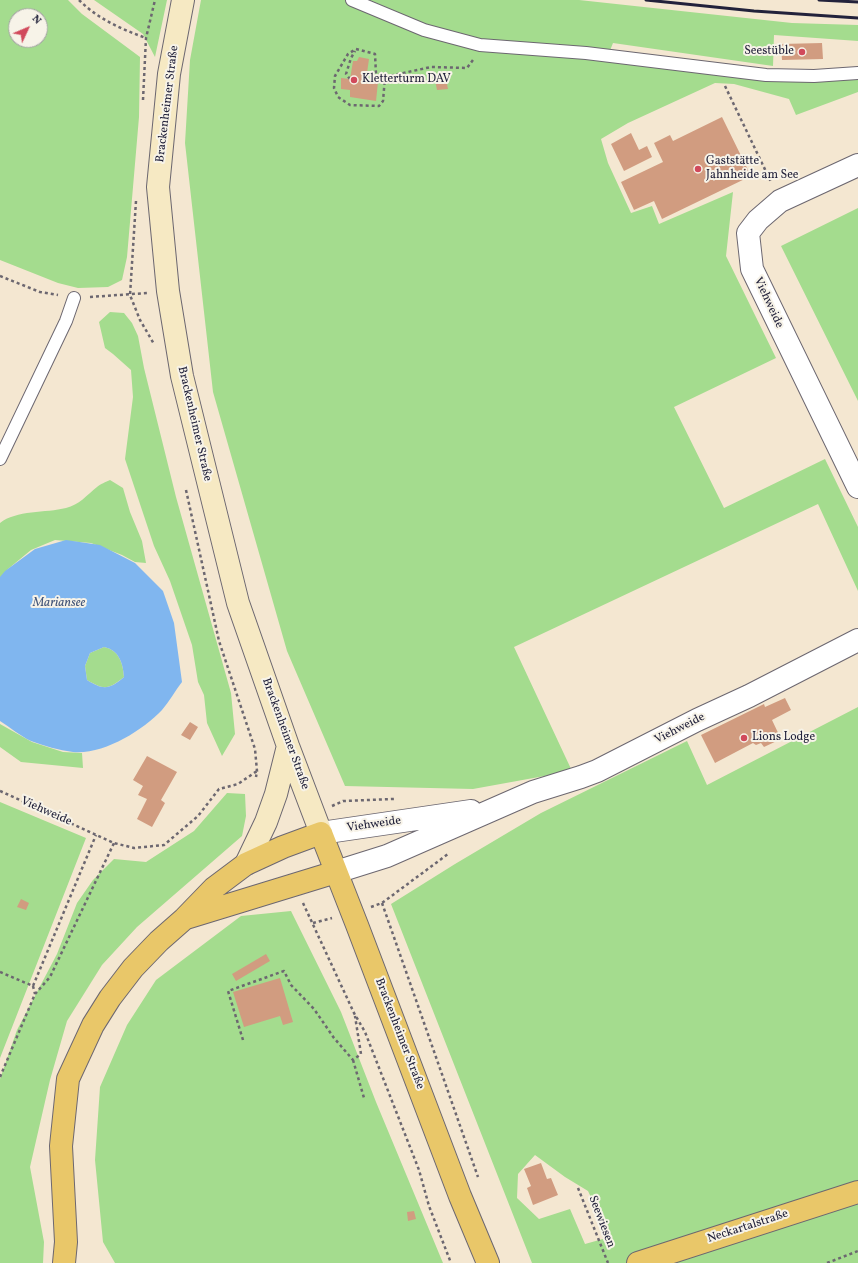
<!DOCTYPE html>
<meta charset="utf-8">
<style>
body{margin:0}
#map{position:relative;width:858px;height:1263px;overflow:hidden;background:#f4e7d1;font-family:Vollkorn,serif}
canvas{display:block}
.north{position:absolute;left:8px;top:8px;width:40px;height:40px;box-sizing:border-box;background:#f7f3e8;border:1px solid #a29fa3;border-radius:50%;rotate:46deg;font-size:11px;font-weight:700;line-height:16px;text-align:center;color:#22223b}
.north::after{content:'';display:block;margin:auto;width:14px;height:18px;background:#d1495b;clip-path:polygon(50% 0,100% 100%,50% 72%,0 100%)}
</style>
<div id="map">
<canvas width="858" height="1263"></canvas>
<div class="north">N</div>
</div>
<script>
const g = document.querySelector('canvas').getContext('2d');
g.lineJoin = 'round';
function fill(path, color) { g.fillStyle = color; g.fill(path, 'evenodd'); }
function trace(path, color, width, dash) { g.strokeStyle = color; g.lineWidth = width; g.lineCap = dash ? 'butt' : 'round'; g.setLineDash(dash || []); g.stroke(path); }
function drawText(font, color, halo, rows, align = 'center') {
  g.font = font + ' Vollkorn,serif'; g.lineWidth = 4; g.setLineDash([]); g.textBaseline = 'middle'; g.strokeStyle = halo; g.fillStyle = color; for (const [text, x, y, turn = 0] of rows) {
    g.save(); g.translate(x, y); g.rotate((+turn || 0) * Math.PI / 180); g.textAlign = isNaN(turn) ? turn : align; if (halo) g.strokeText(text, 0, 0); g.fillText(text, 0, 0); g.restore();
  }
}
fill(new Path2D(`
 M0 0H68L82 14 140 57 139 117 127 257 122 280 108 287 78 288 58 283 0 260ZM16 16H40V40H16Z
 M94 0H167L155 57 143 34Z
 M201 0H579L792 23 858 25V41L774 35 773 66 613 43 607 58 775 81 858 79V92L796 115 789 99 734 84 715 83 628 123 601 139 608 163 631 213 652 206 659 224 733 192 726 256 776 358 674 407 724 508 825 459 858 527V591L818 504 514 647 572 771 473 789 345 786 287 651 213 392 185 143 190 60Z
 M858 208V401L781 246Z
 M110 312 124 313 132 323 138 336 144 368 176 497 231 693 235 734 222 756 207 723 204 695 198 682 192 645 170 581 154 546 125 459 133 397 131 370 113 354 105 348 99 322Z
 M110 480 123 488 130 512 142 541 146 563 135 562 122 555 91 543 55 540 31 550 8 569 0 579V523C16 510 46 513 66 508 79 505 87 495 97 487 100 484 106 482 110 480Z
 M104 647C119 650 123 663 124 677 108 690 104 690 87 680L85 666 90 653Z
 M858 707V1263H532L391 904 455 864 541 813 687 741 707 785ZM535 1155 565 1177 588 1191 610 1237 585 1244 570 1209 539 1219 517 1198 518 1174Z
 M0 724 32 742 63 752 82 753 83 768 21 762 0 747Z
 M227 793 245 794 246 816 242 836 137 927 102 965 67 1021 50 1080 30 1167 44 1242 43 1263H0V1079L17 1030 57 954 77 903 93 880 114 859 146 862 194 831Z
 M0 802 86 838 0 1058Z
 M291 911 341 1012 376 1102 443 1263H115L103 1242 95 1160 100 1087 127 1025 156 980 241 916Z`), '#a4dc8e');
fill(new Path2D(`
 M66 540 100 545 135 563 163 591 174 623 182 682C175 691 169 702 162 710 142 731 103 755 73 752 59 750 44 746 31 741 20 736 10 727 0 721V577L5 571 35 549ZM104 647C119 650 123 663 124 677 109 690 103 690 87 680L85 666 90 653Z`), '#80b6ef');
fill(new Path2D(`
 M822 43 823 59 782 60 781 44Z
 M359 57 369 59 366 80 378 82 376 101 350 97V90L341 89V78L350 79 353 61H357Z
 M445 74 448 89 437 90 434 75Z
 M722 117 751 176 662 219 654 201 634 210 621 182 663 162 654 143 670 135 673 141Z
 M631 133 639 150 647 146 652 157 624 171 611 144Z
 M785 698 791 710 772 720 781 739 764 747 761 743 756 745 753 743 715 763 701 735 764 704 765 707Z
 M190 722 198 727 190 740 181 735Z
 M147 756 177 772 161 800 165 803 152 827 137 819 147 799 138 795 143 786 133 780Z
 M21 899 29 903 26 910 17 907Z
 M266 954 270 961 236 981 232 974Z
 M280 978 293 1022 283 1025 280 1016 244 1027 233 992Z
 M541 1163 547 1179 551 1178 558 1195 533 1205 527 1188 531 1186 524 1169Z
 M414 1211 416 1219 408 1221 407 1212Z`), '#d19c80');
const lane = new Path2D(`
 M352 0 424 30 480 45 586 53 766 75 814 76 858 73
 M0 459 66 321 74 298`);
const street = new Path2D(`
 M858 165 780 201 758 220 748 233 752 269 858 487
 M321 833 471 811
 M336 872 387 856 533 792 581 777 597 771 697 720 749 696 858 640`);
const secondary = new Path2D(`
 M183 0 169 74 158 187 168 291 182 376 238 603 288 746 321 833
 M246 864 266 822 276 794 288 746`);
const primary = new Path2D(`
 M186 918 336 872
 M64 1263 66 1242 61 1146 68 1079 93 1025 110 998 133 968 159 941 184 919 214 888 246 864 283 847 321 833 357 925 460 1196 488 1263
 M638 1263 858 1192`);
trace(lane, '#6c6770', 14);
trace(street, '#6c6770', 24);
trace(secondary, '#6c6770', 24);
trace(primary, '#6c6770', 24);
trace(new Path2D(`
 M79 0C98 19 121 29 146 38
 M356 49 375 54 376 74 385 77 383 101 379 106 350 105 338 97 334 88 335 76 348 54Z
 M385 77 431 67 467 68 473 60
 M350 79 346 74 351 58 355 51
 M725 86 771 182
 M143 100 146 38 155 0
 M136 201 130 295 140 320 154 344
 M0 276 40 292 58 295
 M90 297 147 293
 M186 490 219 641 255 749 257 771 256 777
 M0 791 114 843 134 848 164 845 198 816 219 789 238 784 257 771
 M332 806 343 801 394 799
 M303 903 354 1013 365 1032 419 1170 429 1206 451 1263
 M382 903 478 1177
 M371 907 382 903 448 854
 M313 923 332 918
 M0 972 33 986 96 835
 M33 986 35 994
 M243 1040 228 991 284 971 291 985 314 1009 334 1038 353 1060 361 1054 355 1016
 M353 1060 364 1098
 M0 1077 35 994 50 977 114 843
 M578 1188 608 1263
 M827 1263 858 1251`), '#6c6770', 2.5, [3, 3]);
trace(lane, '#fff', 12);
trace(street, '#fff', 22);
trace(secondary, '#f6e9c3', 22);
trace(primary, '#e9c769', 22);
trace(new Path2D(`
 M646 0 754 11 858 18
 M819 0 858 2`), '#22223b', 3);
for (const [x, y, r, color] of [
 [802,52,4,"#d1495b"],
 [354,80,4,"#d1495b"],
 [698,169,4,"#d1495b"],
 [744,738,4,"#d1495b"]
]) { const dot = new Path2D(); dot.arc(x, y, r, 0, 2 * Math.PI); g.fillStyle = color; g.fill(dot); trace(dot, '#f7f3e8', 1.5); }
drawText('12px', '#22223b', '#f7f3e8', [
 ["Seestüble",794,52,"right"],
 ["Kletterturm DAV",362,80],
 ["Gaststätte",706,162],
 ["Jahnheide am See",706,176],
 ["Lions Lodge",752,738]
], 'left');
drawText('12px', '#22223b', '#f7f3e8', [
 ["Brackenheimer Straße",168,104,-83],
 ["Viehweide",768,303,65],
 ["Brackenheimer Straße",194,424,77],
 ["Viehweide",680,729,-27],
 ["Brackenheimer Straße",285,734,70],
 ["Viehweide",46,812,24],
 ["Viehweide",374,825,-8],
 ["Brackenheimer Straße",399,1034,69],
 ["Seewiesen",601,1222,69],
 ["Neckartalstraße",748,1227,-18]
]);
drawText('italic 13px', '#43567a', '#f7f3e8', [
 ["Mariansee",59,604]
]);
</script>
